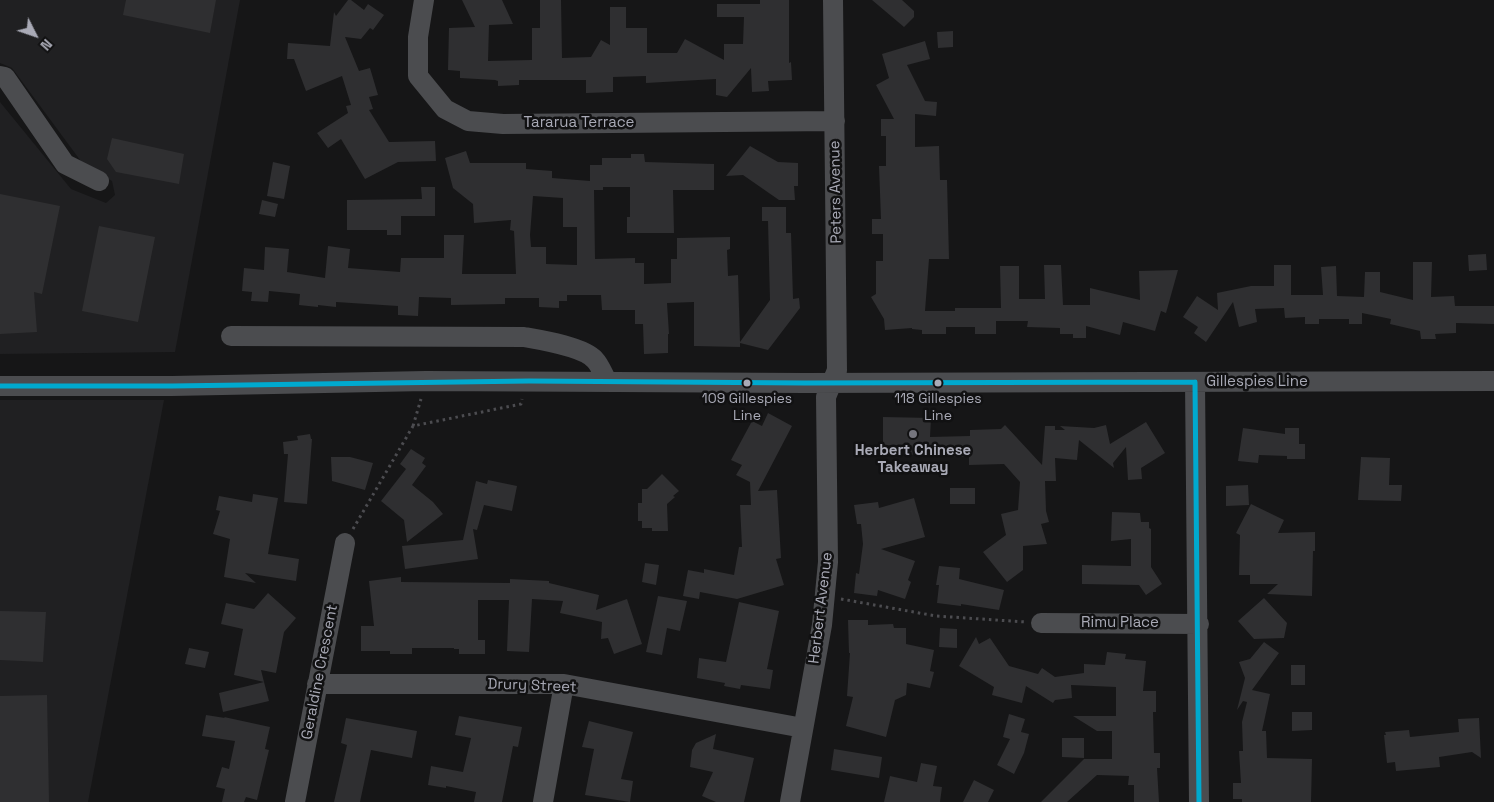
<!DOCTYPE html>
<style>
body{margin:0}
#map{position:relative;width:1494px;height:802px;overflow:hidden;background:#161617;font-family:"Space Grotesk",sans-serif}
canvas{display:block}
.north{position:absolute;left:10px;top:10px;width:50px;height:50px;-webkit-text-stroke:4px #111112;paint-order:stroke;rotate:131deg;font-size:14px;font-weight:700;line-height:20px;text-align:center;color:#a9aab6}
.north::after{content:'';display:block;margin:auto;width:18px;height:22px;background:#a9aab6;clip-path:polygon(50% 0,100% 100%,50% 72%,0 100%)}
</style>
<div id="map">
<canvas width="1494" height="802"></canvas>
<div class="north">N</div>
</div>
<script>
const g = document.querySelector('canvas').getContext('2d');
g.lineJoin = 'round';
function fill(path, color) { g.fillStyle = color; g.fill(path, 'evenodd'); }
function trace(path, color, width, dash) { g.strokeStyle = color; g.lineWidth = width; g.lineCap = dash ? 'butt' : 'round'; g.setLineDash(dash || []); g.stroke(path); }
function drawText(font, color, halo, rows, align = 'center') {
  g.font = font + ' "Space Grotesk",sans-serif'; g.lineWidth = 5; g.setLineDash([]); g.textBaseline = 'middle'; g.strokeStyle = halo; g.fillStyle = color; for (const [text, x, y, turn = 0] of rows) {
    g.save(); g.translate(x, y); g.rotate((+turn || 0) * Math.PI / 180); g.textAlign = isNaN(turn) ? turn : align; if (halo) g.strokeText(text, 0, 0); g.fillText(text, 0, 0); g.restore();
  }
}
fill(new Path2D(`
 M0 0H240L175 352 0 354V102L71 189 106 203 115 195 112 181 83 164 12 68 0 63Z
 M0 400H164L88 802H0Z`), '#202022');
fill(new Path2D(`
 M126 0H216L210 33 123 15Z
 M348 0H351L364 10 368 4 384 15 373 30 370 28 361 39 345 37 359 71 370 68 378 95 369 97 373 109 369 110 389 142 435 141 436 161 398 162 365 179 341 139 328 148 317 133 348 113 346 106 351 105 342 76 306 91 294 59H287L288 43 330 46 334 12 336 16Z
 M462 0H502L513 24 489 25 488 61 532 60V28H540V0H561L562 58 591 57 601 40 610 45V7H626V28H647V53H677L685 39 724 60V44H743L744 17H717V4H760V0H789V63L791 62 792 80 768 81 769 91 752 92 751 68 727 97 716 95V79L646 83V76L613 77V92L586 93V80H519V85L498 86V81L495 80 460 78V71L448 70 449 28 475 27Z
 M872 0H902L914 11V17L904 27Z
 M953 31V47L938 48 937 32Z
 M925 41 930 59 907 65 925 101 937 102 936 116 915 114V147L939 146 940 180H947L949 259H929L925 311H955V308H1001L1000 266H1019V299H1045L1044 265H1061L1063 305H1090V288L1140 300 1139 271 1178 270 1166 313 1161 311 1155 331 1123 322 1120 335 1086 326V338H1073V334H1060V328L1027 327 1028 321H996V334H975V327H946V334H922V330L912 329V328L885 330 884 319 871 297 876 294V261H883V234H872V219H881L879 166H886V136H881V119H894L876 85 889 78 882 54Z
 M112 138 184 154 179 184 116 172 107 159Z
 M750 146 778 162 798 163V186H794L795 200H779L743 175 726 176Z
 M466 151 470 163H526V169L552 171V178L590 181V165H602V158H631V154H644L645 162 714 164V190H673L674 233H627V217H630V187H603V190H594L595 259 635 258V263H644V284L671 283V259H677V238L730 237V249L727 250 728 276 738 275 740 342 770 300 768 221H762V207H786V233H791L793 299 799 298 800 308 768 350 740 343V347L694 346V302L667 303 669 334H668V353L644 354 643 324H635V310H602L601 295H567V301H559V308L539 307V298H505V304L451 305V298L419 297 418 316 398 315V306L336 302V307L318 305V307L299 305 300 294 269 291 268 302 251 301 252 292 242 291 244 268 264 270 265 247 289 249 287 272 325 278 328 246 350 249 348 268 400 272 401 258H444V235H464L462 274H516L514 231 510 230 511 220 474 223 473 204 453 188 445 158ZM533 196 563 198V227H577V265L546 264V247H531L530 235Z
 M273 162 290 166 284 199 267 196Z
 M421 187H435V216H401V235H387V230H347V200L422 199Z
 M0 194 60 206 42 294 34 292 37 332 0 334Z
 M262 200 278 204 275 217 259 214Z
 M99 226 155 237 138 322 82 311Z
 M1486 254 1487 270 1469 271 1468 255Z
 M1413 262H1432L1431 297 1454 296 1455 306H1494V324L1456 323V333L1435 334 1436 339H1421L1420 331 1390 324 1391 319 1362 313V324H1349V319H1319V324H1305V317L1285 318 1284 308 1255 309 1257 322 1239 327 1233 302 1206 342 1194 333 1198 327 1183 317 1197 296 1218 310 1217 293 1251 286H1274V265H1291V295H1323L1321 267 1336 266 1337 296 1364 297 1365 272H1380V292L1413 300Z
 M768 413 792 426 758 491 777 490 781 558 776 559 784 585 737 599 700 592 699 599 683 596 688 570 704 573V569L734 575 739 547H742L740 505H751L750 482 736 475 742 465 731 460 752 421 762 426Z
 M883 417 931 418 930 437 970 436V430L1001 429 1005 425 1042 465 1045 426H1055V430H1065L1060 426 1094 428 1106 425 1110 444 1146 422 1165 453 1141 468 1142 479 1128 480 1126 447 1113 463 1114 468 1079 440 1077 460 1055 458 1056 481H1045L1046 511 1049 522 1041 524 1047 544 1023 546V570L1007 582 983 552 1006 535 1001 514 1018 510 1020 482 1004 464 969 465V457L901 454V446L883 445Z
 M1243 428 1285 434V428H1299V444H1305V459H1287V456L1259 455 1258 463 1238 461Z
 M310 434 311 439H312L307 504 284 502 288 454H284L283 442 298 440 297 436Z
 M411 449 425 458 422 463 426 466 412 485 433 502 443 514 407 542 404 520 381 501 406 469 400 464Z
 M331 457H350L373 463 365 490 332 481Z
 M1361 457 1390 458 1389 485H1402L1401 501 1358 500Z
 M662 474 679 491 673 496 675 497 667 504 668 531H652V528H642V521H638V503H642V489H647Z
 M488 480 517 486 512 511 484 505 477 530 473 529 478 559 405 569 402 546 463 540 476 481 487 484Z
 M1248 485 1249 505 1226 506V486Z
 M950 488H975V504H950Z
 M253 494 278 498 268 554 299 559 296 581 245 573 256 583 224 577 230 539 213 534 220 511 216 510 219 496 252 502Z
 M914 498 925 537 881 549 915 561 908 580 911 582 905 599 878 590 877 596 854 593 856 573 859 574 863 544 861 524H857L854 505 878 502 879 508Z
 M1251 504 1284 520 1278 533 1315 532V551H1313L1312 596 1267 594 1278 584H1250V575H1239L1240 535 1236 533Z
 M1112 512 1140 513 1141 522H1149V528L1151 529V567L1162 584 1146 595 1139 585 1082 584V565L1131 566V539L1111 541Z
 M645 563 659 565 656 585 642 582Z
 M939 566 960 568 959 579 1004 590 999 610 961 604V606L937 603 939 585H936Z
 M401 577V582L510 583V579L549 581V583L599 595 596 610 627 599 642 644 614 654 608 638 601 639 602 622 560 613 563 601 532 599 529 652 507 651 509 600H478V640H485V654H459V649H454V648H412V654H390V651H361V626H374L369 581Z
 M268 593 296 618 284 632 276 673 261 670 264 682 234 675 243 629 221 624 226 603 254 609Z
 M658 596 687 601 680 631 667 628 662 655 646 652Z
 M1264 598 1287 623 1284 638 1254 639 1238 621Z
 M739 602 779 611 767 669 773 670 770 689 741 685 740 689 724 686 725 683 697 678 699 658 726 662Z
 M0 611 46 612 43 662 0 660Z
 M848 620H868V625L893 624 894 628H906V644L934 650 930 671 934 672 930 688 907 683 906 695 895 700 886 737 846 726 853 697 847 696 850 653H849Z
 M940 628 957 629V648L939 647Z
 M976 637 979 644 990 638 1009 666 1038 674 1042 668 1055 677 1084 673V664L1105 665 1107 652 1126 654 1125 659 1146 661 1143 691H1156V712H1153L1154 753H1160V768H1157L1159 802H1134V785H1128L1129 776 1097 775 1067 802H1041L1084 759H1112V731H1097L1073 716H1116V687L1071 685 1072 698 1055 700 1053 703 1026 686 1022 703 992 695 994 687 959 666Z
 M1264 642 1279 653 1252 690 1270 694 1262 731H1266L1267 758 1312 759 1311 802H1242V799H1233V783H1241L1239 751H1243L1242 722 1247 702 1243 701 1237 710 1245 678 1239 662 1250 659Z
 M189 648 209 652 205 668 185 664Z
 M1291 665H1305V685H1291Z
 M264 682 269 701 223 712 219 693Z
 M47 695 49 802H0V696Z
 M1292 712H1312V730L1292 731Z
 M1009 714 1025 719 1021 732 1029 734 1024 753 1014 774 997 765 1010 739 1003 737Z
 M206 715 225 718 224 717 270 727 265 749 269 750 257 800 246 797 244 802H222L225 789 216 787 222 767 229 769 235 741 202 736Z
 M459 716 522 727 518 747 513 746 502 802H474L476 792 446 786V788L428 785 431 766 463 772 471 738 455 735Z
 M346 718 417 731 412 758 371 750 360 802H334L347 745 341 743Z
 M1479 718 1481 758 1472 752 1439 757 1440 767 1396 771 1395 762 1387 763 1384 735H1386L1385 732 1409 730 1410 737 1459 732 1458 719Z
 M589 721 633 732 621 779 633 781 630 802 585 795 594 749 582 747Z
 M716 734 713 749 754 758 744 802H716L702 796 713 772 690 767 692 750 696 743Z
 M1062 738H1084V758L1062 757Z
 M834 749 882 757 879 778 831 770Z
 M921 763 937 766 933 786 942 787 940 802H884L890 776 917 782Z
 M974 780 994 790 988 802H963Z`), '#2f2f31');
trace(new Path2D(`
 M413 426 421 399
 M353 529 413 426 521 404 522 399
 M841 599 936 616 1026 622`), '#4c4c50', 3, [2.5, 4]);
trace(new Path2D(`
 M424 0 418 37V76L445 109 468 121 503 124 835 121
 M0 76 5 77 65 164 99 181
 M231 336 524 337C541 340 584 347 595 360 600 365 603 374 607 381
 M1195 382 1199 802
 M0 386H172L426 381 805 383 1494 381
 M1041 623 1199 624
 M317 684H564L803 728
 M295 802 345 543
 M543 802 564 684
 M790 802 822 625 828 562 826 397 837 370 833 0`), '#4b4c4f', 20);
trace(new Path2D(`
 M1195 382 1199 802
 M0 386H172L529 381 805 383 1195 382`), '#00a9ce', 5);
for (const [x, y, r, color] of [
 [747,383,4.5,"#a9aab6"],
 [938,383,4.5,"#a9aab6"],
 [913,434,5,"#76767e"]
]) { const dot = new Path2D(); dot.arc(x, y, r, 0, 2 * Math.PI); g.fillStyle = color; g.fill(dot); trace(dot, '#111112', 2); }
drawText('14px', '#a9aab6', '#111112', [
 ["109 Gillespies",747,399],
 ["Line",747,416],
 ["118 Gillespies",938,399],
 ["Line",938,416]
]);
drawText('15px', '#a9aab6', '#111112', [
 ["Tararua Terrace",579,123],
 ["Peters Avenue",836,192,-91],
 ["Gillespies Line",1257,382],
 ["Herbert Avenue",821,608,-83],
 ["Rimu Place",1120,623],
 ["Geraldine Crescent",320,672,-79],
 ["Drury Street",532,686,2]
]);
drawText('bold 15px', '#a9aab6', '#111112', [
 ["Herbert Chinese",913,451],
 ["Takeaway",913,468]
]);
</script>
